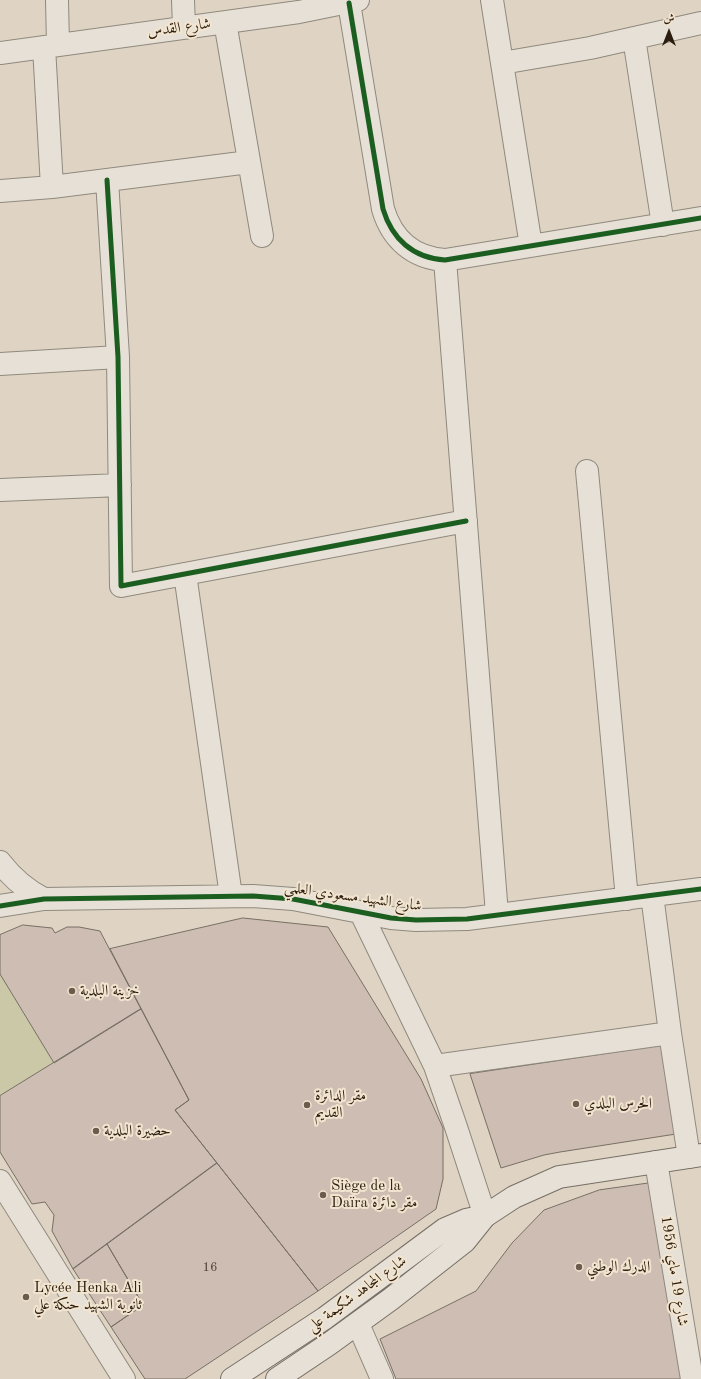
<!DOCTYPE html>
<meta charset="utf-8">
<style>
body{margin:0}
#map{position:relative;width:701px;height:1379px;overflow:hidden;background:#dfd4c3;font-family:"Old Standard TT",Amiri,serif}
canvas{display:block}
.north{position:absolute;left:649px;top:12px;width:40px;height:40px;-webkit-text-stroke:3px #f2e5d0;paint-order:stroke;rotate:0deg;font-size:11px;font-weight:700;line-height:16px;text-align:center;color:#2c1d0e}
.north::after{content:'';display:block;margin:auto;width:14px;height:18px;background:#2c1d0e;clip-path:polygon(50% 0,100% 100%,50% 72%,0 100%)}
</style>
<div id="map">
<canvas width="701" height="1379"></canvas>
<div class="north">ش</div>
</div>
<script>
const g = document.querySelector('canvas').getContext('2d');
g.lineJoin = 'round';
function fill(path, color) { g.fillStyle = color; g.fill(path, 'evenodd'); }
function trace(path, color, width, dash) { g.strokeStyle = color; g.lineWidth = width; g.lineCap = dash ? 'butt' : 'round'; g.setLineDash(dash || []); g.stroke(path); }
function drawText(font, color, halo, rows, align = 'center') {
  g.font = font + ' "Old Standard TT",Amiri,serif'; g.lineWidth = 4; g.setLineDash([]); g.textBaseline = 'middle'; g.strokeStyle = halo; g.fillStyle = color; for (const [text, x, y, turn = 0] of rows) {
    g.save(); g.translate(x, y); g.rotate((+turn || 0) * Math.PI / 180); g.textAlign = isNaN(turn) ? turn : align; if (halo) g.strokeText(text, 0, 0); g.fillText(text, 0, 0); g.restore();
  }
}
fill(new Path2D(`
 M0 974 54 1063 0 1096Z`), '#cac8a6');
const building = new Path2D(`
 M243 918 328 927 421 1079 443 1128V1179L436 1209 318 1291 175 1110 189 1100 110 949Z
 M23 925 52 928 55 933 67 927H79L100 931 141 1009 54 1063 0 974V935Z
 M141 1009 189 1100 175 1110 217 1163 73 1269 52 1231 54 1215 45 1202 32 1204 0 1152V1096Z
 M665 1045 676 1134 560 1152 544 1155 501 1168 470 1074Z
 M217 1163 318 1291 185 1379H145L111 1327 143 1305 107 1244Z
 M651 1183 681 1379H396L380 1339 476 1291 512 1243 544 1210 599 1190Z
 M107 1244 143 1305 111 1327 73 1269Z`);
fill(building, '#cdbdb2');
trace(building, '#776f65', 1);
const minor = new Path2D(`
 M57 0 58 45
 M183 0 184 27
 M492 0 531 246
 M349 3 383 209C392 239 413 258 445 260L701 218
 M225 22 262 236
 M634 38 663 225
 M44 47 52 187
 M0 53 299 12 358 0
 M502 63 590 48 701 23
 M107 180 118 357 121 586 466 521
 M0 191 52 187 249 162
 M445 260 497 914
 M0 364 118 357
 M587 471 627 899
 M0 490 120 485
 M185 574 231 896
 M0 862C13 879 26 890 44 899
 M652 895 670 1033 689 1157
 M0 906 44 899 253 896 293 899 391 918 416 920 467 919 701 889
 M361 913 435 1066 456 1127 485 1216
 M435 1066 670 1033
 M656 1162 692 1379
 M358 1324 382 1379`);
const tertiary = new Path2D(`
 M0 1181 124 1379`);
const secondary = new Path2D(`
 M232 1379 325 1318 445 1229 466 1220 485 1216
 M277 1379 329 1344 391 1299 465 1241 485 1216 514 1197 559 1177 701 1155`);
trace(minor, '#90897d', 24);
trace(tertiary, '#90897d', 24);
trace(secondary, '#776f65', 24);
trace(minor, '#e6e0d7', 22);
trace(tertiary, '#e6e0d7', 22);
trace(secondary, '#e6e0d7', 22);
trace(new Path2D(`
 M349 3 383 209C392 239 413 258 445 260L701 218
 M107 180 118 357 121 586 466 521
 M0 906 44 899 253 896 293 899 391 918 416 920 467 919 701 889`), '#1b5e20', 5);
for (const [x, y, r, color] of [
 [72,991,4,"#6b5d4d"],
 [576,1104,4,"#6b5d4d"],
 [307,1105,4,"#6b5d4d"],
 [96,1131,4,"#6b5d4d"],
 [323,1195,4,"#6b5d4d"],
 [579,1267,4,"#6b5d4d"],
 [26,1297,4,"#6b5d4d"]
]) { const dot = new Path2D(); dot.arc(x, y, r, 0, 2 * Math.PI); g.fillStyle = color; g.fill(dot); trace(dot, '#f2e5d0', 1.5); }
drawText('13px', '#544537', null, [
 ["16",210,1268]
]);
drawText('15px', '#2c1d0e', '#f2e5d0', [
 ["شارع القدس",179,28,-8],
 ["شارع الشهيد مسعودي العلمي",353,897,8],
 ["شارع 19 ماي 1956",674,1271,81],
 ["شارع المجاهد شكيمة علي",357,1294,-36]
]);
drawText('15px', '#2c1d0e', '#f2e5d0', [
 ["خزينة البلدية",80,991],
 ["مقر الدائرة",315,1096],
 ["القديم",315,1113],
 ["الحرس البلدي",584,1104],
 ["حضيرة البلدية",104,1131],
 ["Siège de la",331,1186],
 ["Daïra مقر دائرة",331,1203],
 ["الدرك الوطني",587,1267],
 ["Lycée Henka Ali",34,1288],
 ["ثانوية الشهيد حنكة علي",34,1305]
], 'left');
</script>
